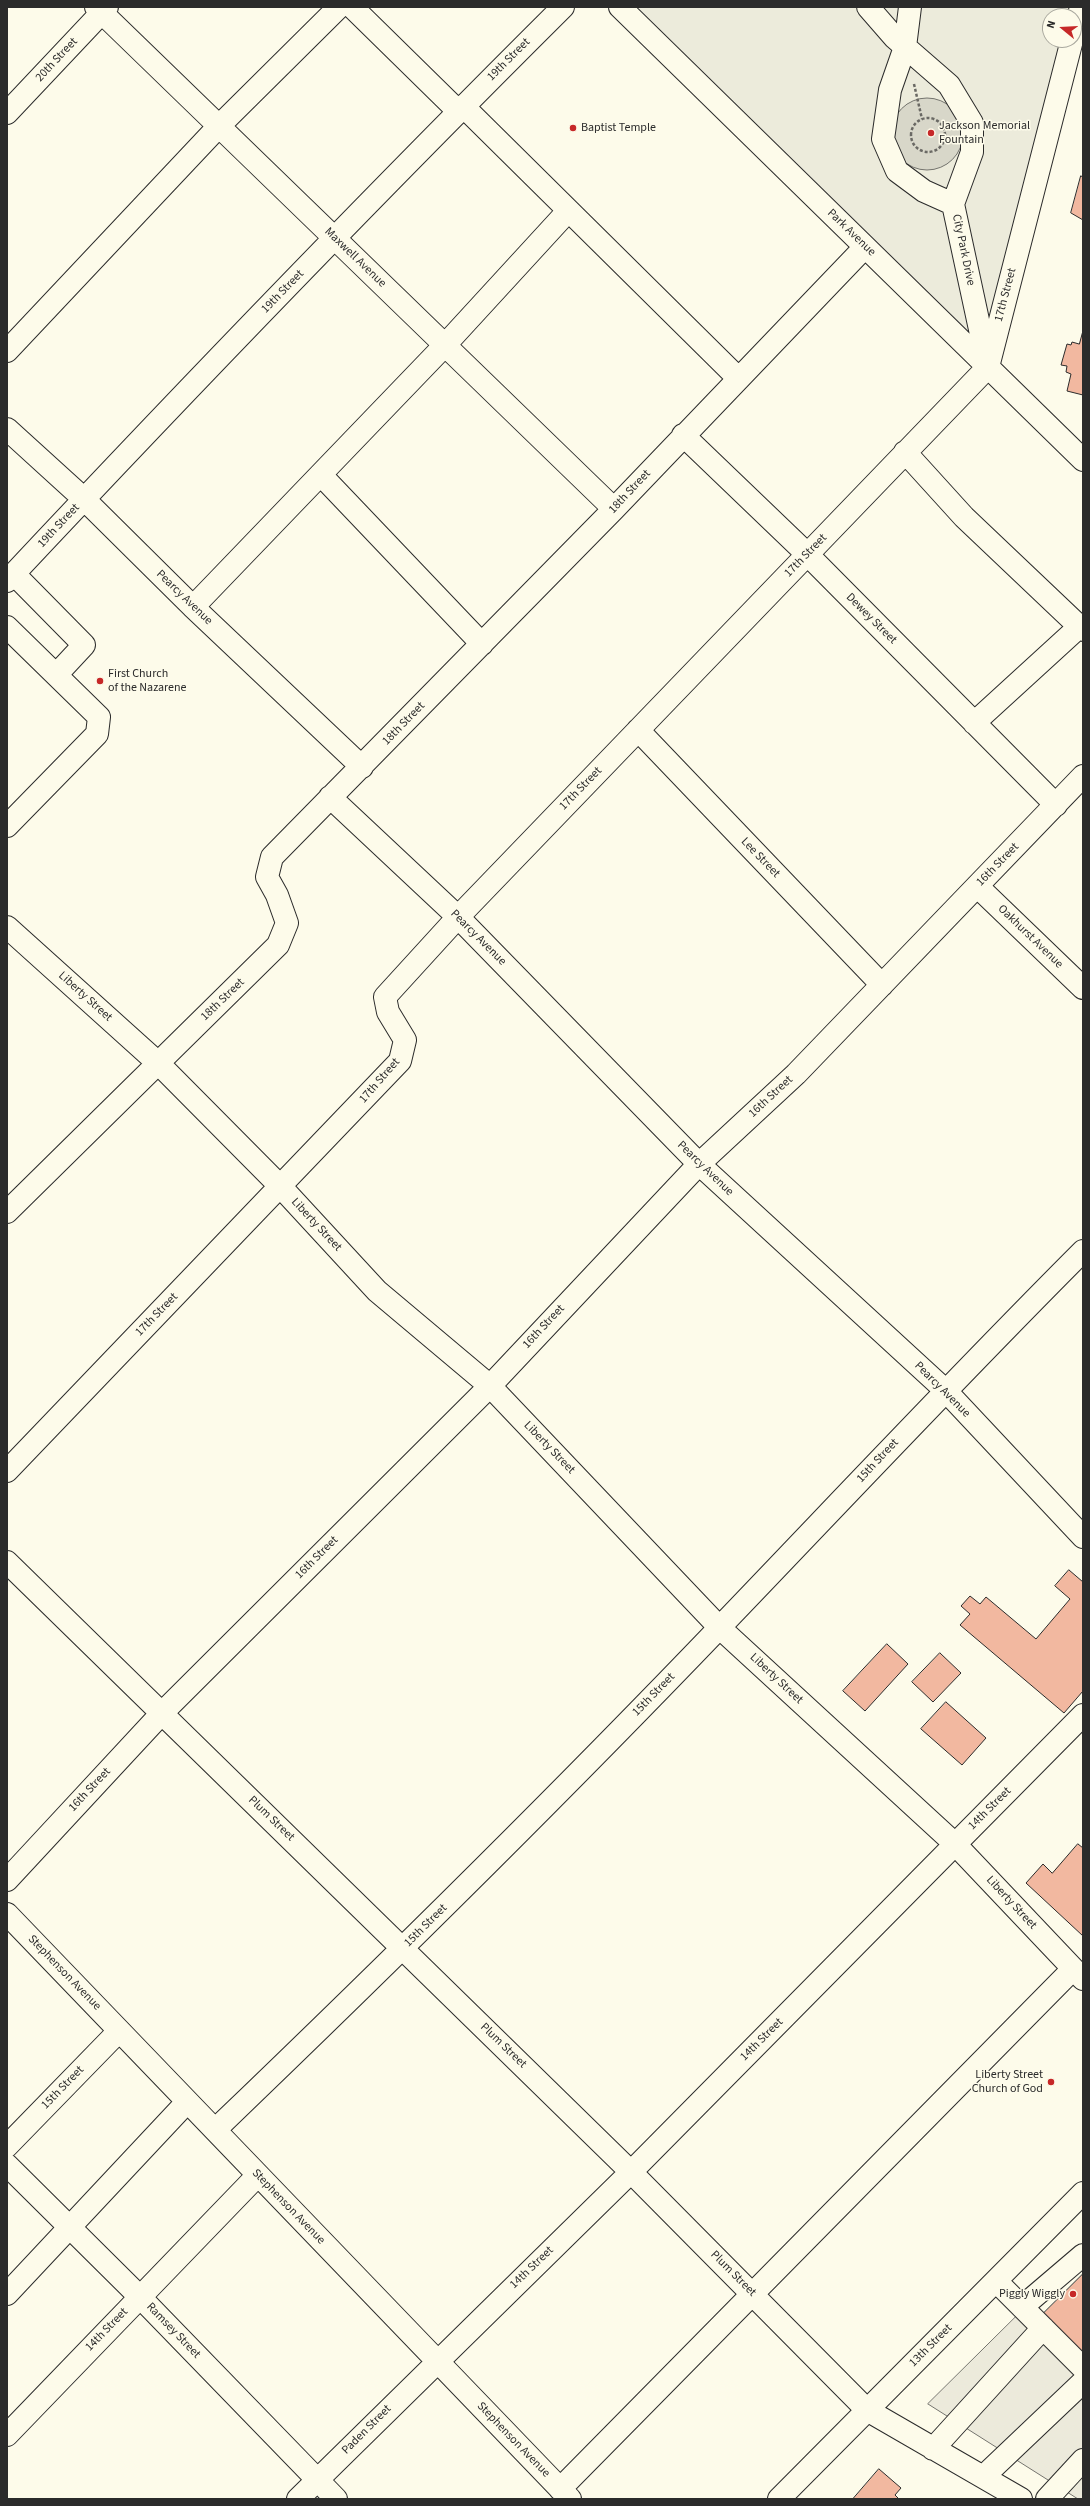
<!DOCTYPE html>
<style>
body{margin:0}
#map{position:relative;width:1090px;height:2506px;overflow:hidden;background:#fdfbea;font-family:"Source Sans 3",sans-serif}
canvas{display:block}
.frame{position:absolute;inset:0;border:8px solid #2b2b2b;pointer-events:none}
.north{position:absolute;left:1042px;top:8px;width:40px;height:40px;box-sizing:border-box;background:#fdfbea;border:1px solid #a9a89e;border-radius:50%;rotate:288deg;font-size:11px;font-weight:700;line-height:16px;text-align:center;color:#2b2b2b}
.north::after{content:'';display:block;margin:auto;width:14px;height:18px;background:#c62828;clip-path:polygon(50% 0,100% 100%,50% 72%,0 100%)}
</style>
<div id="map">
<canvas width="1090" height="2506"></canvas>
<div class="frame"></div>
<div class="north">N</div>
</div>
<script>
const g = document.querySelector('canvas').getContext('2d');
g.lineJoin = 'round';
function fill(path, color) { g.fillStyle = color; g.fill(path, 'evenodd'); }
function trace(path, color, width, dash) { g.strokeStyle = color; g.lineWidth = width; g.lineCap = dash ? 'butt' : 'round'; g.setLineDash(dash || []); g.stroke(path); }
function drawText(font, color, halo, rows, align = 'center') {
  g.font = font + ' "Source Sans 3",sans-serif'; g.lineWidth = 3; g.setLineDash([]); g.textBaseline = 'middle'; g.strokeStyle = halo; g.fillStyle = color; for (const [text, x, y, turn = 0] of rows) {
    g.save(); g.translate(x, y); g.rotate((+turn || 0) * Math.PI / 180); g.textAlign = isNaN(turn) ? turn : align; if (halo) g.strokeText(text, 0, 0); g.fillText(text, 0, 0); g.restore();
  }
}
const green = new Path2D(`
 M620 7H1081L1074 16H1050V40H1072L988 367Z`);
fill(green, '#ecebdb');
trace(green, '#74746e', 1);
const parking = new Path2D(`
 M1032 2301 1083 2352V2499H1078L928 2404Z`);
fill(parking, '#eceadb');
trace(parking, '#74746e', 1);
const water = new Path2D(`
 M891 134a36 36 0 1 1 72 0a36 36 0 1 1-72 0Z`);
fill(water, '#d8d7c9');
trace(water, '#74746e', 1);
const building = new Path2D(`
 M1081 176 1083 177V220L1071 213Z
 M1083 331V395L1067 391 1071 374 1066 372 1067 366 1061 365 1067 344 1071 345 1072 342 1079 344Z
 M1069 1570 1083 1582V1691L1064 1713 960 1625 970 1614 961 1606 970 1596 980 1604 986 1597 1036 1639 1070 1599 1055 1586Z
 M887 1644 908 1664 865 1711 843 1691Z
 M940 1653 961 1673 933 1702 912 1682Z
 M946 1702 986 1738 962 1765 921 1729Z
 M1078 1844 1083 1848V1936L1026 1883 1043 1864 1052 1873Z
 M1083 2274V2352L1044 2313Z
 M879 2469 901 2488 895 2495 899 2499H853Z`);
fill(building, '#f2b8a0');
trace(building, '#2b2b2b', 1);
const minor = new Path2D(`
 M96 7 614 509
 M352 7 458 111
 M620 7 1083 460
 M868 7 895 38 949 85 972 123V152L953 204 987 362
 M910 7 905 47 890 90 883 139 897 171 924 191 953 204
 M1074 34 1081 7
 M463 106 738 378
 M7 113 107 7
 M7 351 219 126 339 7
 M7 429 84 499 193 607 362 767
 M683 435 807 554 1056 805
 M905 452 964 517 1083 630
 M321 475 482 644
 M14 574 84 645 57 674
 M7 581C189 387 374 195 563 7
 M193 607 445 345 568 211
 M7 627 99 717 97 734 7 826
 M974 723 1079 627
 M638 730 882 985
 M330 797 458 917 699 1164 945 1390 1083 1537
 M977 886 1083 988
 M7 927 158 1063 281 1187 377 1291 490 1386 720 1628 955 1844 1083 1979
 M7 1212 278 945 287 923 277 895 267 877 272 857 614 509 865 247
 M7 1471 400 1061 405 1040 388 1012 385 997 458 917 988 367 1072 40
 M7 1562 631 2172 867 2410 1021 2499
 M7 1880 162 1713 490 1386 699 1164 796 1074 1083 776
 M7 1914 570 2499
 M215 2130C387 1965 556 1798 721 1626 841 1501 960 1374 1083 1251
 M7 2146 119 2031
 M7 2165 140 2297 336 2499
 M996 2281 1083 2368
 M7 2294 187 2102
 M1022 2307 1083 2255
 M7 2435 258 2175
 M933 2449 1043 2328
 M983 2477 1083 2382
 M560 2489 1073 1969
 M298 2499 631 2172 1083 1715
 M779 2499 1083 2193
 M1047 2499 1083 2460`);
trace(minor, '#2b2b2b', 24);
trace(new Path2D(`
 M914 84 922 119
 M911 135a17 17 0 1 1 34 0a17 17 0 1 1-34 0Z`), '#6a6964', 2.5, [3, 2]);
trace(minor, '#fdfbea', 22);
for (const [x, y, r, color] of [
 [573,128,4,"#c62828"],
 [931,133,4,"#c62828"],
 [100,681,4,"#c62828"],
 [1051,2082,4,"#c62828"],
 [1073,2294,4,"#c62828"]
]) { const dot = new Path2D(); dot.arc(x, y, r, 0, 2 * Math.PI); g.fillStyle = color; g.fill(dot); trace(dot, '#fdfbea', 1.5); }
drawText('12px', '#2b2b2b', '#fdfbea', [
 ["20th Street",57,60,-47],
 ["19th Street",509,60,-45],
 ["Park Avenue",851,233,44],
 ["City Park Drive",963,250,78],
 ["Maxwell Avenue",355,258,44],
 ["19th Street",283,292,-46],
 ["17th Street",1006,295,-75],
 ["18th Street",630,492,-47],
 ["19th Street",59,526,-47],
 ["17th Street",806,556,-46],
 ["Pearcy Avenue",184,598,44],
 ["Dewey Street",871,619,45],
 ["18th Street",404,724,-46],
 ["17th Street",581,789,-46],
 ["Lee Street",760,858,46],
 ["16th Street",998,865,-46],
 ["Oakhurst Avenue",1030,937,44],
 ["Pearcy Avenue",478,938,45],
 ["Liberty Street",85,997,42],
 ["18th Street",223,1000,-44],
 ["17th Street",380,1081,-49],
 ["16th Street",771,1097,-43],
 ["Pearcy Avenue",705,1169,44],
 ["Liberty Street",316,1225,47],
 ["17th Street",157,1315,-46],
 ["16th Street",544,1327,-47],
 ["Pearcy Avenue",942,1390,45],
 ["Liberty Street",549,1448,46],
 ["15th Street",878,1461,-47],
 ["16th Street",317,1558,-45],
 ["Liberty Street",776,1679,43],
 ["15th Street",654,1695,-46],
 ["16th Street",90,1790,-47],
 ["14th Street",990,1809,-45],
 ["Plum Street",271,1819,44],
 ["Liberty Street",1011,1903,47],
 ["15th Street",426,1926,-45],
 ["Stephenson Avenue",64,1973,46],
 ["14th Street",762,2040,-45],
 ["Plum Street",503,2046,44],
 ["15th Street",63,2088,-46],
 ["Stephenson Avenue",288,2207,46],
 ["14th Street",532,2268,-44],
 ["Plum Street",733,2274,45],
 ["14th Street",107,2330,-46],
 ["Ramsey Street",173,2331,46],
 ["13th Street",931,2346,-45],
 ["Paden Street",367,2430,-45],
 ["Stephenson Avenue",513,2440,46]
]);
drawText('12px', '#2b2b2b', '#fdfbea', [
 ["Jackson Memorial",939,126],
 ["Fountain",939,140],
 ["Baptist Temple",581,128],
 ["First Church",108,674],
 ["of the Nazarene",108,688],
 ["Liberty Street",1043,2075,"right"],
 ["Church of God",1043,2089,"right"],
 ["Piggly Wiggly",1065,2294,"right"]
], 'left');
</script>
